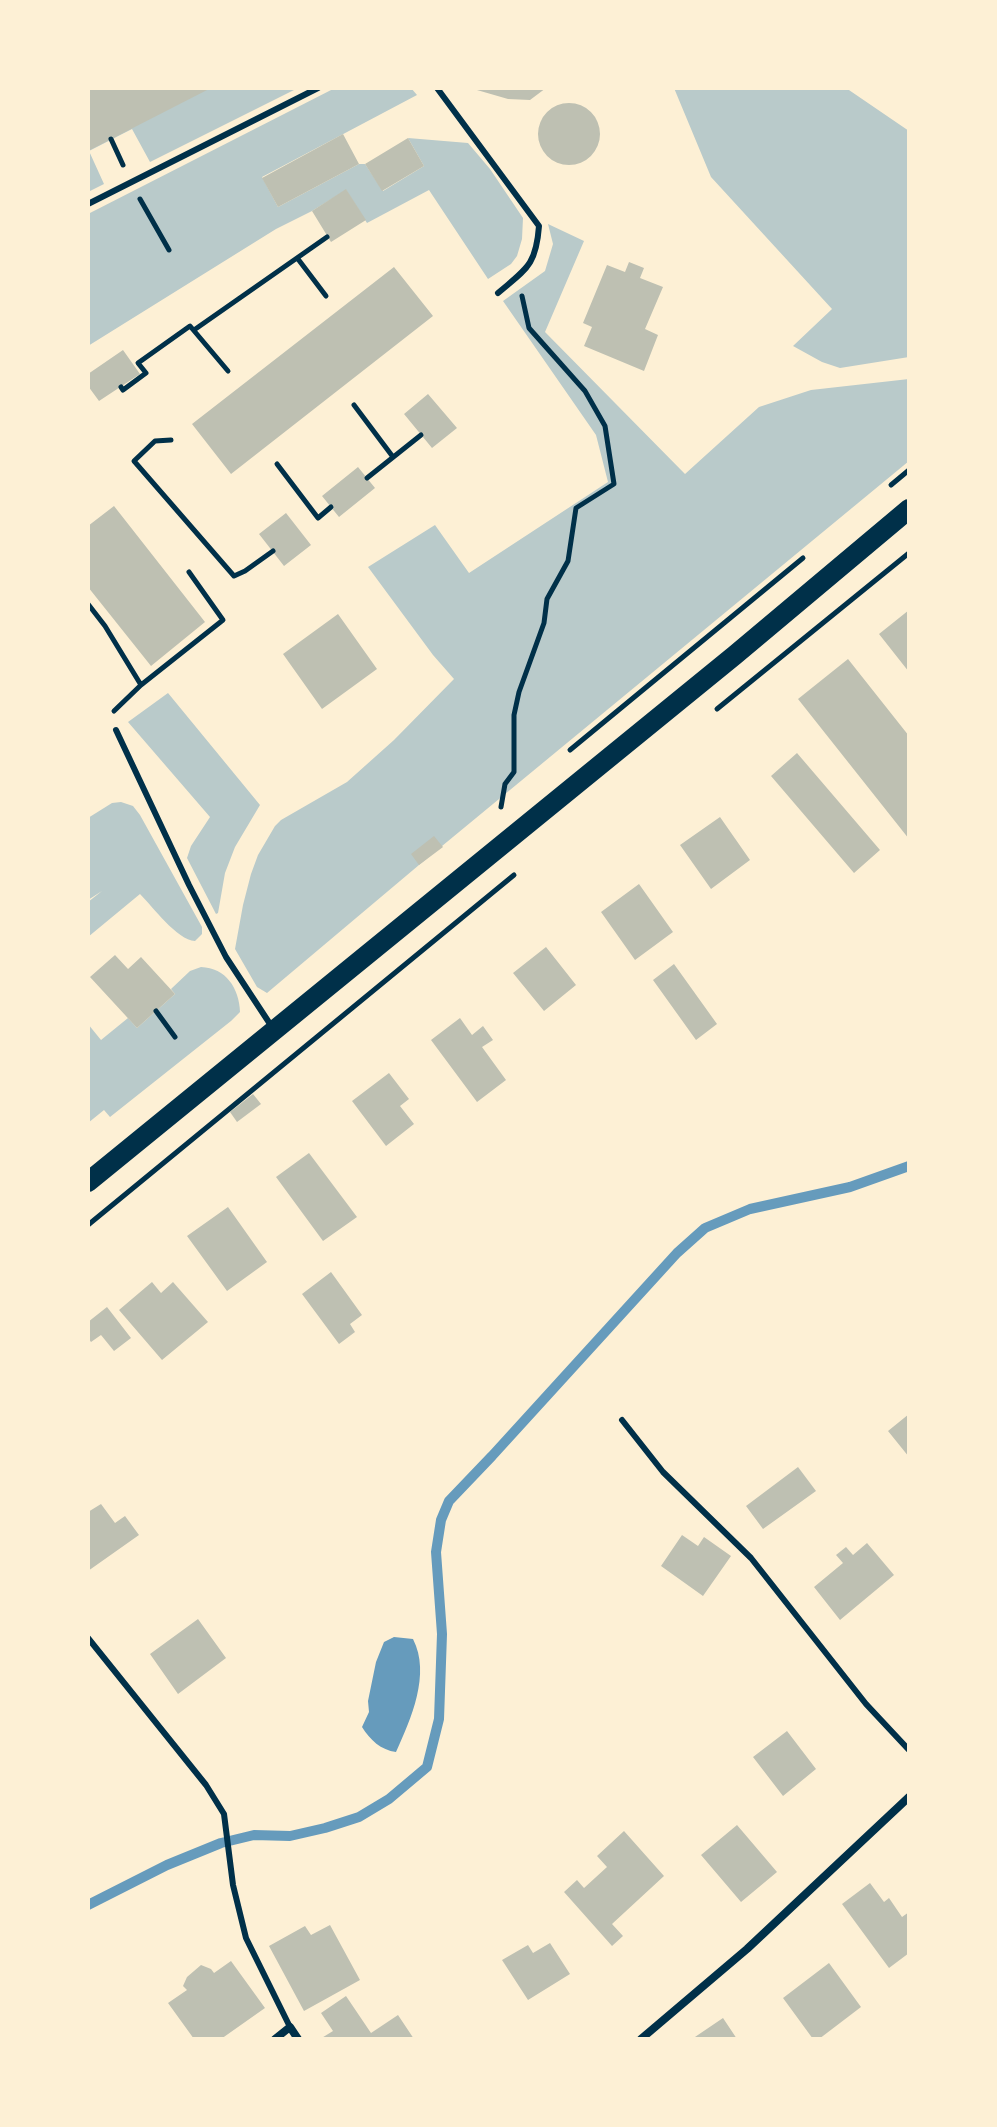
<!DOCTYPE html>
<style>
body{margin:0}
#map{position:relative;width:997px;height:2127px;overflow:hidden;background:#fdf0d5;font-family:Quicksand,sans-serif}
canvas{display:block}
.frame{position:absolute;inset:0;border:90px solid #fdf0d5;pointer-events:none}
</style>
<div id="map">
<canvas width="997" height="2127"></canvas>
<div class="frame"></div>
</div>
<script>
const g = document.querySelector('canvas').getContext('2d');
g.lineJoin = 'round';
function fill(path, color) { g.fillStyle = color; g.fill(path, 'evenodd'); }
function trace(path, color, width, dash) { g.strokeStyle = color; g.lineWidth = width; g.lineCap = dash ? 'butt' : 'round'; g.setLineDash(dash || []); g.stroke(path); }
fill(new Path2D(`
 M88 88H298L150 162 132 129 89 151 104 184 88 192Z
 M335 88H411L417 95 262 177 278 207 359 164H365L383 191 424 166 408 138 468 143 490 169 523 218 522 239 517 256 511 264 488 279 429 190 367 223 346 190 312 211 276 229 88 346V214Z
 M674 88H846L909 131V357L840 368 822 362 793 346 832 309 711 177Z
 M548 224 584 241 545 332 685 474 759 407 811 390 909 379V461L419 865 267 993 257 987 235 949 243 905 251 874 258 855 275 826 281 820 347 782 394 740 454 679 433 655 368 567 435 525 469 573 608 482 596 435 503 301 545 271 553 244Z
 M168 693 260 805 235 847 225 873 218 913 216 914 187 858 191 846 210 817 128 722Z
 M121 802 133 806 140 815 202 927V934L195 941C177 940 153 907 140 894L88 937V902L102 891 88 900V818L112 803Z
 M201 967C226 968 239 988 240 1012L231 1021 110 1117 104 1110 88 1123V1024L101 1040 128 1018 137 1028 175 994 171 989 190 971Z`), '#b9caca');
fill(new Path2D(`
 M394 1637 413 1639C431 1674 411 1719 396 1752 381 1750 370 1740 362 1727L369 1712 368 1701 376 1662 384 1642Z`), '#669bbc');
trace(new Path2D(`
 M88 1905 167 1865 221 1843 254 1835 290 1836 325 1828 359 1817 389 1799 427 1767 439 1719 442 1634 436 1552 441 1520 449 1501 492 1456 677 1253 705 1228 750 1209 850 1187 909 1166`), '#669bbc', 10);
fill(new Path2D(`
 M88 88H211L88 151Z
 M470 88H546L530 100 508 99Z
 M538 134a31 31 0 1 1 62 0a31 31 0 1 1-62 0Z
 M343 134 359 164 278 207 262 178Z
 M408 138 424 166 382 191 365 164Z
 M346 189 366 220 331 242 312 211Z
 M629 262 644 268 640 278 663 287 645 329 658 335 644 371 584 346 592 327 583 323 607 265 625 272Z
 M394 267 433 316 231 474 192 424Z
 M123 350 140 374 99 401 88 386V374Z
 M428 394 457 428 432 448 404 414Z
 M358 467 375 488 339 517 322 496Z
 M114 506 205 622 151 666 88 587V526Z
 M286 513 311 545 284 566 259 534Z
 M909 610V672L879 634Z
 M338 614 377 669 322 709 283 654Z
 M848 659 909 736V839L798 699Z
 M797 753 880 850 854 873 771 776Z
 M720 817 750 860 711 889 680 845Z
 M434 836 443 847 419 865 411 854Z
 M639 884 673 932 635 960 601 912Z
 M546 947 576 985 544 1011 513 973Z
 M115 955 128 969 141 957 175 994 137 1028 90 977Z
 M674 964 717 1024 696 1040 653 980Z
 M460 1018 472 1035 483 1026 493 1040 482 1047 506 1080 477 1102 431 1040Z
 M389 1073 409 1099 400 1106 414 1124 386 1146 352 1101Z
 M253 1094 261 1104 237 1122 230 1112Z
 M309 1153 357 1217 323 1241 276 1177Z
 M228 1207 267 1262 227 1291 187 1236Z
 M331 1272 362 1315 350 1324 355 1332 339 1344 302 1294Z
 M152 1282 161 1293 173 1282 208 1322 162 1360 119 1310Z
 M107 1307 131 1338 114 1351 101 1335 91 1342 88 1338V1322Z
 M909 1414V1457L888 1431Z
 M798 1467 816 1491 763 1529 746 1506Z
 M101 1504 115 1523 125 1516 139 1535 88 1571V1512Z
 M682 1535 698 1546 704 1537 731 1556 703 1596 661 1566Z
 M867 1543 894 1575 840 1620 814 1587 843 1563 836 1555 846 1547 853 1555Z
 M198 1619 226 1658 178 1694 150 1654Z
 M787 1731 816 1769 783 1796 753 1757Z
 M737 1825 777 1872 741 1902 701 1855Z
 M624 1831 664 1876 612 1924 623 1936 612 1946 564 1892 577 1880 584 1888 607 1867 597 1856Z
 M870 1883 884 1902 889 1898 902 1917 909 1912V1953L889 1968 842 1904Z
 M330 1925 360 1980 304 2011 269 1946 305 1926 311 1935Z
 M550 1943 570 1974 528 2000 502 1960 528 1945 533 1953Z
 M231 1961 265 2008 221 2039H194L168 2003 187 1990 183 1986 187 1977 201 1965 211 1969 214 1973Z
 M829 1963 861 2007 819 2039H813L783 1998Z
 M346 1996 371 2033 398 2015 414 2039H320L333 2031 321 2013Z
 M723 2018 737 2039H692Z`), '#bec0b2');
trace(new Path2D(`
 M111 139 123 165
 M140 199 169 250
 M298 259 326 296
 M194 330 327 237
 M121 387 123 390 146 373 138 363 190 326 228 371
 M354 405 393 457
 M171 440 155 441 134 461 234 576 245 571 273 551
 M277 464 318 518 331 507
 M367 478 421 435
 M891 485 909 470
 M88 604 105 626 141 685 114 711
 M141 685 223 620 189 572
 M717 709 909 553
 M570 750 803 558
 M501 807 505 784 514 772V715L519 692 544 623 547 599 568 561 576 508 614 484 605 426 585 391 529 328 522 296
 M156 1011 175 1037
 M88 1225 514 875`), '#003049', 5);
trace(new Path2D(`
 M437 88 539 226C536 266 526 269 498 293
 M88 204 318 88
 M116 730 189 885 226 957 272 1027
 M622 1420 663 1472 751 1558 866 1704 909 1750
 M88 1638 206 1785 224 1814 233 1885 246 1938 290 2027`), '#003049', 6);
trace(new Path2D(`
 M275 2039 290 2027 298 2039
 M641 2039 747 1949 909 1797`), '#003049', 8);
trace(new Path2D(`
 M88 1182 735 655 909 509`), '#003049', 20);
</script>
